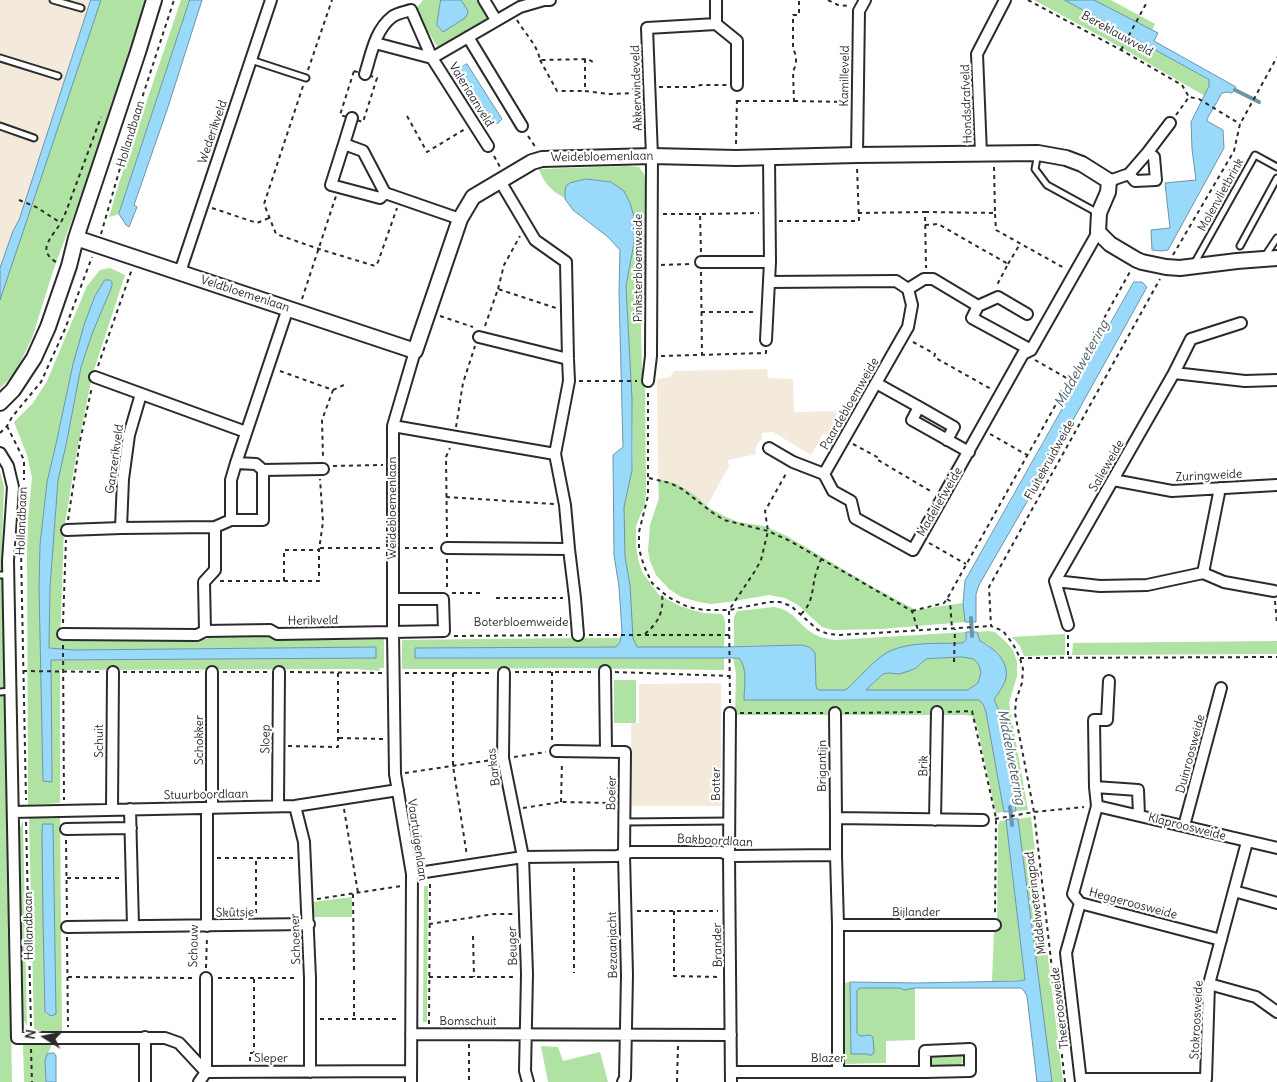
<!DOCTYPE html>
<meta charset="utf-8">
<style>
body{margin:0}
#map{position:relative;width:1277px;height:1082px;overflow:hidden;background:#fff;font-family:Delius,sans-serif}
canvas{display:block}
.north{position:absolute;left:20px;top:1012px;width:50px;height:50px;-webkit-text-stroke:4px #fff;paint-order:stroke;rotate:280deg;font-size:14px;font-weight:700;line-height:20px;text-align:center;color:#2b2b2b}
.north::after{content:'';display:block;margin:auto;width:18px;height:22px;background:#2b2b2b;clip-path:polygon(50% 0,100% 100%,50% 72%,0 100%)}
</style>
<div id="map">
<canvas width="1277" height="1082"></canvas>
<div class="north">N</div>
</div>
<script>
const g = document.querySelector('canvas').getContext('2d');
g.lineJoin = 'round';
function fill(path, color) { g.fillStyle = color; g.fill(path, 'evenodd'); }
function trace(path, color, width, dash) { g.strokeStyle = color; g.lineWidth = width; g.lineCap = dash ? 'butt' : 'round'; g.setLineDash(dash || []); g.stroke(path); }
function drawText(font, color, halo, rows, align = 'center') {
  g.font = font + ' Delius,sans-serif'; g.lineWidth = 4.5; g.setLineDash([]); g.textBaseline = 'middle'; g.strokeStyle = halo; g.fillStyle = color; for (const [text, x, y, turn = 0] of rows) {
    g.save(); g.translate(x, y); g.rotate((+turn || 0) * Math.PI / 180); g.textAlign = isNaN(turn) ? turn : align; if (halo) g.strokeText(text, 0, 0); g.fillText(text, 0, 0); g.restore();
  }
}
fill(new Path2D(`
 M0 0H154L54 268 32 338 15 373 0 389Z
 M767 369 768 378 793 379 794 412 836 411V433L823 434 811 455 773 432 762 433V439L758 443 755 450 756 454 728 460 729 466 707 506 692 493 675 483 658 479 657 379 670 377 674 371Z
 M721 683V806H632L631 723H639V684Z`), '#f4eadc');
fill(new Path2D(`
 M101 0H149L127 73 54 268 32 338 15 373 0 388V300Z
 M181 0H190L119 214 109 217 119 183Z
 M423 0H441L437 25 443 31 467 15 468 11 461 0H478L488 18 441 48H438L415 10Z
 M1034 0H1065L1209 80V86L1205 96 1122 48Z
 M1094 0H1111L1155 24 1152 30Z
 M627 166 639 167 644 174 645 179V292L641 324 642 369 648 372 645 378 646 491 645 504 636 526V546L638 559 642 572 659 595 680 606 692 610 704 613 722 614C728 622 724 637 724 647H637L633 638 630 585 625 557 624 535V506L632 470 633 452 632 399 626 286 634 243 611 182 586 179 566 186 565 198C552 192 543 182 539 169Z
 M110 268 125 275 92 376 76 456 64 530 60 641 189 640 207 639 210 636 267 634 272 638 283 639 384 638V668H380L379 671 356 669 60 670V803L28 805 27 553 28 518 32 478 27 455 14 422 33 403 47 381 87 286 100 270ZM105 280 92 334 81 367 66 445 58 480 50 587 49 648 74 650 375 647 376 657 51 660 52 782 43 781 39 587 40 545 47 482 56 444 73 364 95 296Z
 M0 471 4 487 2 546 12 1082H0Z
 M658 479 675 483 692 493 711 509 726 517 738 522 764 526 785 535 875 588 916 610 963 603 965 622 881 629 833 630 822 627 798 605 785 598 769 595 728 602 711 604 699 602 681 597 669 589 656 575 650 561 648 551 650 525 659 498Z
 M774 607C795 610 799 627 816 635 821 638 829 639 835 640L966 632C966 637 966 640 962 643L911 646 882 656 847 689 844 690H820L817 689 816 687V662L808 647 801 645 734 646V617L737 611Z
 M988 631 995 632 1004 640 1013 650 1017 662V676L1009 703 1028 810 1016 811 998 708 994 700 1004 683 989 645 980 641 977 632Z
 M1065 634V655L1024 656 1020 646 1012 637Z
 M573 638H621L617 647 415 648V658H724V670L562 668 479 669H402V640Z
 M1277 641V654L1072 655 1073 643Z
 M962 657 974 659 979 665 981 673 978 683 968 690H866L883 674 889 673 899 674 916 668 926 659Z
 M733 658C737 658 739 657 741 660 747 667 744 691 745 700H979L983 704 986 712 1004 812 996 813 995 809 977 726 972 716 966 715H735L736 673Z
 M614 680H636V723H614Z
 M60 816 62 1031H34L29 817ZM53 824 56 1014 48 1015 45 1012 43 919Z
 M1031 817 1063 1082H1052L1018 819Z
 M1006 820 1025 980 996 981H992L994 930H997L998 825 1000 821Z
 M23 821 27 1026 23 1019 19 830Z
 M424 886H428L427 1022H423Z
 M352 897V917H312V903L313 902Z
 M850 982 851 1054 869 1053V1055H872L873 1037 870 1035 860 1036 857 1033V991L859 988H900L904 990 915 988V1040L886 1041V1063L843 1064 842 983Z
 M23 1044H52L45 1061 46 1082H24Z
 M541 1046 558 1047 563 1061 600 1052 608 1082H548Z
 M959 1055 962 1057 963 1062 959 1066H930L928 1063 929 1058 931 1056Z`), '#afe2a3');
const water = new Path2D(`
 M91 0H101L0 300V268L13 231 19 220Z
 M190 0H202L168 107 134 205 137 207 129 227 126 225 119 214Z
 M441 0H461L468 11 467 15 465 18 443 32 437 25Z
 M1065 0H1094L1158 33 1154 41 1236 87 1232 93 1227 92 1222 93 1207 119V121L1223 130 1224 148 1168 250 1161 251 1152 250 1151 230 1170 228 1165 183 1196 180 1192 149 1191 122 1209 86V80Z
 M467 64 502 119 498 123 495 124 492 120 459 69Z
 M586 179 611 182 624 191 630 203 635 220 634 243 626 286 632 399V470L624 507 625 557 630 585 633 638 637 647H724L801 645C807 646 811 647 815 653L816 686 817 689 820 690H844L847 689C858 679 876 658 888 652 910 641 939 644 962 643L966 640V632H977L980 641C994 648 1009 661 1006 678 1004 686 998 693 994 700L998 708 1016 811 1004 812 986 712 983 704 979 700H744C744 687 748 668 739 658H415V648L616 647 620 642 622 632 619 587 614 555 613 455 623 447 619 292 620 250 608 237 573 210 565 199V192L566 186 570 183ZM962 657 974 659 979 665 981 673 978 683 968 690H866L883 674 889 673 899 674 909 671 916 668 926 659Z
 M105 280H110L112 282V286L92 334 81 367 66 445 58 480 50 587 49 648 74 650 376 647V658L51 660 52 782 43 781 39 587 40 545 47 482 56 444 73 364 85 322 95 296Z
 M1134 282H1142L1147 287 1043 474 979 585 976 594V622H965L963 603 965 581Z
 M1018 819 1052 1082H1037L1027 996 1024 991 1021 988H915L904 990 900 988H859L857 991V1033L860 1036 870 1035 873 1037 874 1052 872 1055H868V1054H851L850 982 918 983 1018 981 1025 980 1006 820Z
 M43 824H53L56 1014 51 1016 45 1012 43 919 42 832Z
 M54 1053 56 1056V1082H46L45 1061 47 1054Z`);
fill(water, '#99dafa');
trace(water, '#6d94a7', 1);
trace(new Path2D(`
 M1235 90 1259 102
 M971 618 972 636
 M1010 807 1012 825`), '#6d94a7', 4);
const lane = new Path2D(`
 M53 0 81 8
 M0 58 58 76
 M251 60 306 78
 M0 126 34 138
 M1038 153 1035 169 1047 185 1098 213
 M1240 246 1277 178
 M1265 256 1277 238
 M1194 264 1255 155 1277 167
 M0 575H8
 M0 692 10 691
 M625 822 730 821`);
const street = new Path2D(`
 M484 0 496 20
 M716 0V24L737 41V85
 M468 37 522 126
 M375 43 432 58 520 7 544 0H550
 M365 74C371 55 375 30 392 17 397 13 405 12 411 10L432 58 488 146
 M352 118 344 144 363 151 385 193
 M344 144 331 185 380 198 385 193 460 219
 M981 154 977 54 1005 0
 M857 155 859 11 865 0
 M1129 174 1135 181 1156 180 1154 157 1148 152
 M500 181 535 240 566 262 568 359 569 381 555 454 565 505 569 549 575 598 578 635
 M1109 181 1129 174 1148 152 1170 123
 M701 262H770
 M180 272 271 0
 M769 282 896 281 908 289 912 305 908 327 824 474 793 462 769 448
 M908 289 924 279H933L978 306
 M1027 314 998 297 978 306 972 318 1031 350
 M479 337 568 359
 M766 340 770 262 769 157
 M1174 373 1245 381 1277 380
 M95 377 246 432
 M648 381 651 356 652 156 647 28 716 24
 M876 383 919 407 912 420 969 452
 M919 407 954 427 947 440
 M393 426 555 454
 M0 453 8 466 13 487 8 561 17 1038H165L179 1043 206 1072 410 1071
 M236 463 256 464 263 470
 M824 474 833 491 851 501 855 518 913 550 1023 354 1031 350 1098 232
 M1113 480 1172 491 1277 485
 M231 520V480L236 463 288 308
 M121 528 123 479 129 435 141 394
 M67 530 121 528 215 527 231 520H263V470L323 469
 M447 548 569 549
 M1203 573 1220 488
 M1055 581 1100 586 1147 585 1203 573 1224 582 1274 591
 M393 599H443L444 631 393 632V426L415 351
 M1068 625 1055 581 1174 373 1191 339 1241 323
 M205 631 204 582 215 570V527
 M63 634 197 635 205 631 270 630 277 634 393 632 395 774 412 874 411 1082
 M605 671 606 751
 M212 672V808
 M504 673 503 758 523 857 527 974 525 1071 528 1082
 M1109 681 1107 720H1094L1095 787 1097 806 1073 894 1080 903 1221 940
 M730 713 729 855 731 1082
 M835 713 836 818
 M556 751 625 752 624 855 627 975 625 1078 623 1082
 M1095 787 1138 790 1139 815
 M278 806 279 672
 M295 806 304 842 310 978V1072
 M1097 806 1277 848
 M130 809 133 926
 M112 810 113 672
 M13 812 295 806 398 790
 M935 820 937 712
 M1184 826 1221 688
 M66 829 131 828
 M836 855 838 925V1072
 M412 874 523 857 617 856 631 852H721L734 856 836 855V818L983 820
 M1234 891 1277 903
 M1080 903 1066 953 1081 1082
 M838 925H995
 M207 926V808
 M67 927 309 924
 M1209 984 1256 997 1277 1012
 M411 1034 731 1035
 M145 1037V1082
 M731 1072H925V1051L970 1049V1071L925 1072
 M1081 1079H1206L1209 984 1247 842
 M199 1082 206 1072V978`);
const secondary = new Path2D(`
 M76 238 415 351 460 219 473 197 532 162 542 159 652 156 736 158 857 155 1038 153 1066 158 1082 164 1109 181 1108 192 1099 213 1098 232 1110 244 1137 260 1142 262 1166 267 1180 268 1237 261 1277 258
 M0 403 13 390 34 358 48 327 69 266 76 238 138 52 154 0`);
trace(lane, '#2b2b2b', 9);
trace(street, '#2b2b2b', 14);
trace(secondary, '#2b2b2b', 18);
trace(new Path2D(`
 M828 0 838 5 849 6
 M1028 0 1121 50 1182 85 1189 97
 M517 20C525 34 537 44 540 60L588 59 593 62
 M1121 50 1147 2
 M585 59V91L609 94 640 93
 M540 60 557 91H585
 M308 70 332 0
 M354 71 377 78 363 122 340 115Z
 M303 86 264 204 276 234 319 249 375 266 378 262 397 208
 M659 87H697L700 85H727
 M737 101H794L793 71C797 65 797 55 793 49V15H799V0
 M794 101 846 102
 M1176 115 1189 97 1199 99 1240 124
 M407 116 427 152 465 129
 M528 136 536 148
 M736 144 737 97
 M494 156 500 167
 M19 200 36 207 61 223
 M212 208 257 223 269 218
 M925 212 995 213 994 166
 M858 213 925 212 926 268
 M663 214H700
 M995 214 996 230 1066 269
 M779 221H859L857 167
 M925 225 938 224 1008 264 997 285
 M101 234 127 144 174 0
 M701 252 700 214 759 213
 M1173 255 1234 151 1240 124 1277 57
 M56 262C40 252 47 243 55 231 60 225 64 217 67 209L101 117
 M1008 264 1020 244
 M661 265 692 264
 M701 272 702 355
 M498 289 504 265 520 236
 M302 299 336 196
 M701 312H756
 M440 316 473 327
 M485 326 498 289 556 308
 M913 342 935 354 934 357 991 389
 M661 356 766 353V350
 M1035 360 1070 380
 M98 366 132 269
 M280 371 333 390 322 420 323 457
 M579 381H637
 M333 390 346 384
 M648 393V496L639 532V549L644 566 652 583 668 597 688 607 704 610H729L769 602H780L791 606 818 630 828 634 840 635 991 626
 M7 426 24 460V480
 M456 427 463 383 475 346
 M0 433 7 426 12 417 41 382 65 329 92 257
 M990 434 1027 455
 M853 444 879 458 878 460 932 492
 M333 466 383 465
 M649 478 670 483 682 489 713 513 724 520 768 531 790 541 912 611 918 630
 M446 497 554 504
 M68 520 80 441 92 387
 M447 537 446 457 450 448
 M929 543 966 564
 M320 548H382
 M405 548H437
 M21 550 26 800
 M447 559V590
 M220 581H319V550
 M284 581V550H319L323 522 320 479
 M452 593H480
 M496 598H563
 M947 599 950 601 952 629
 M1275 601 1277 624
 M912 611 944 603 947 599 1131 270
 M801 614C815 601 811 587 817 570 818 567 820 563 821 559
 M63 623 66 540
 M645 634C659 622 664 611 662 593
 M589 635H729
 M1068 635V658
 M454 636 567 635
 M63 645 64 800
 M1020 658 1277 657
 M954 662 955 629
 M23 671 103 672
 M123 672H201
 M223 672H268
 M290 672 383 673
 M515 672H593
 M552 672V742
 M615 672 730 676
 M405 673H493
 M453 673V766L467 856
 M730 703 729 610 755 571 761 560 768 531 765 511 787 472
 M948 712 972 711 996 818 995 915
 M740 713H823
 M845 713 925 712
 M339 738 384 739
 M288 746 338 747V672
 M514 757 546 752
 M405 773 492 760
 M561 802 562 762
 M523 808 561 802 613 803
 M344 809 358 893
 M995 819 1034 812 1084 807
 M26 822 31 1027
 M66 840 67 915
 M217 858H295
 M574 868V973
 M67 878H122
 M353 894 354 972
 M317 899 401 886
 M637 911H718
 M674 911V976L719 977
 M256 913V858
 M429 924 494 914H514
 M473 936 474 977
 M67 937 68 1027
 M206 968 207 936
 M68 977 195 978
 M429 977H517
 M218 978H298
 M254 979V1053H259L258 1062
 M354 980V1019
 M320 1019H400
 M429 1024 430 881
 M469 1044V1082
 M31 1049 32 1082
 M250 1061V1053H254
 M677 1082 678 1045
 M1065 1082 1034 812 1015 713 1016 700 1022 683 1023 669 1020 658 1013 644 1003 631 991 626 989 587 1160 279`), '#2b2b2b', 2, [4, 4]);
trace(lane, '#fff', 5);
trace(street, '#fff', 10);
trace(secondary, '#fff', 14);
drawText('12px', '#2b2b2b', '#fff', [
 ["Bereklauwveld",1117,34,29],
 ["Kamilleveld",845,76,-89],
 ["Akkerwindeveld",637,88,-92],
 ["Valeriaanveld",471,95,58],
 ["Hondsdrafveld",967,104,-92],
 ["Wederikveld",213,132,-71],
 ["Hollandbaan",131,134,-73],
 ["Weidebloemenlaan",602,157,-1],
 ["Molenvlietbrink",1221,195,-61],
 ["Pinksterbloemweide",639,268,-90],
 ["Veldbloemenlaan",245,294,18],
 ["Paardebloemweide",850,404,-60],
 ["Ganzerikveld",115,459,-82],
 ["Fluitekruidweide",1050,460,-61],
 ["Salieweide",1107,466,-60],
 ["Zuringweide",1209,476,-3],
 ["Madeliefweide",940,502,-60],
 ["Weidebloemenlaan",393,508,-90],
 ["Hollandbaan",22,521,-88],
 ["Herikveld",313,621,-1],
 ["Boterbloemweide",521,623],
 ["Sloep",266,739,-89],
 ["Schokker",200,740,-90],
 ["Schuit",100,741,-90],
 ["Duinroosweide",1191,754,-75],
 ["Brigantijn",823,766,-90],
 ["Brik",924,766,-89],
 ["Barkas",494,767,-97],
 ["Botter",717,784,-90],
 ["Boeier",612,793,-89],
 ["Stuurboordlaan",206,795,-1],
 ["Klaproosweide",1187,827,14],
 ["Vaartuigenlaan",417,840,82],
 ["Bakboordlaan",715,841,3],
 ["Middelweteringpad",1036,903,-97],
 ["Heggeroosweide",1133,904,15],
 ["Skûtsje",235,913,-1],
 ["Bijlander",916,913],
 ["Hollandbaan",29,926,-91],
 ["Schoener",296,939,-92],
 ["Bezaanjacht",613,945,-91],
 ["Brander",718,945,-91],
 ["Schouw",194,946,-89],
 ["Beuger",513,946,-92],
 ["Theeroosweide",1060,1008,-97],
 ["Stokroosweide",1197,1020,-87],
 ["Bomschuit",468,1022],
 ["Sleper",271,1059],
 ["Blazer",828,1059]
]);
drawText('italic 14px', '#4c6069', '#fff', [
 ["Middelwetering",1082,364,-61],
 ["Middelwetering",1011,757,79]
]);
</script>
